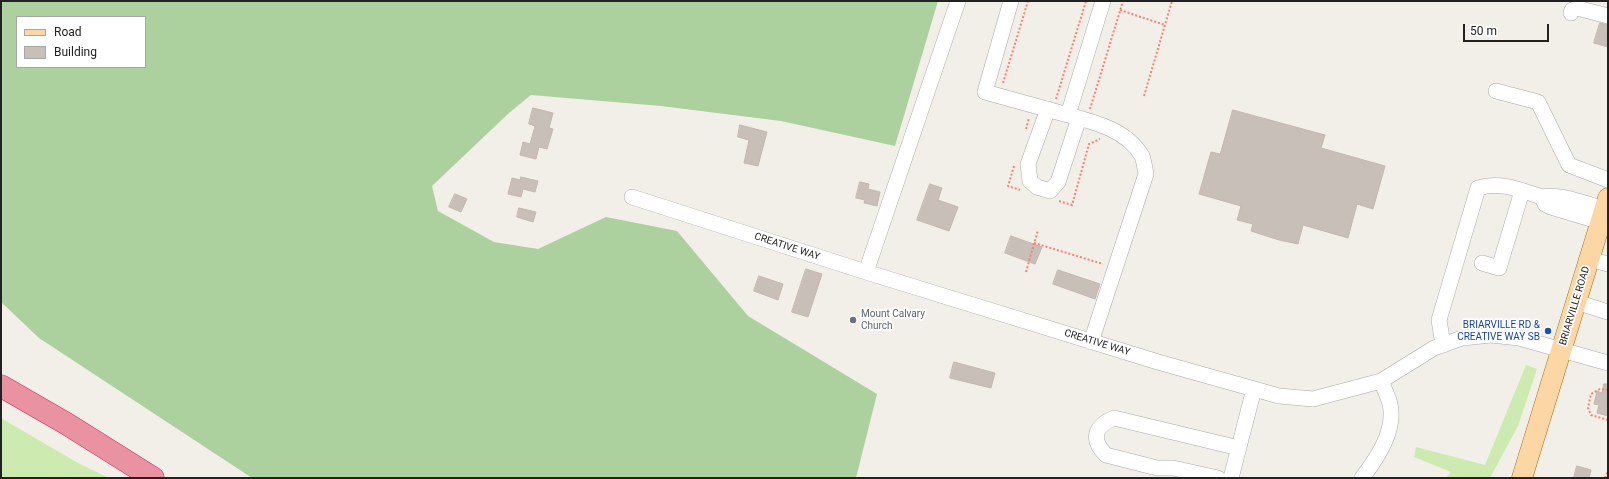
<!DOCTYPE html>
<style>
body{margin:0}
#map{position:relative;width:1609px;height:479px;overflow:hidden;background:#f2efe9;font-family:Roboto,sans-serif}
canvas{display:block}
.frame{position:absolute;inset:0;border:2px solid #222;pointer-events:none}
.legend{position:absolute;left:16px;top:16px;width:130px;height:52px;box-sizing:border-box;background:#fff;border:1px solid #a7a7a7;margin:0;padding:5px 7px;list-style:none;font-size:12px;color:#222}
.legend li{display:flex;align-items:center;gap:8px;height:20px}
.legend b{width:20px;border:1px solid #a7a7a7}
.scale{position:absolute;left:1463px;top:24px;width:86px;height:18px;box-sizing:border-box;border:2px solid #222;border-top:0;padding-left:5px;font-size:12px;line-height:14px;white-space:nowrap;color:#222;-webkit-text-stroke:3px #fff;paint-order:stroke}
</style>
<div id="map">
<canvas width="1609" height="479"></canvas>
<div class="frame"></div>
<ul class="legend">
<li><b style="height:5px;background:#fcd6a4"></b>Road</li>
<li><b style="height:11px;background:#c7bfb8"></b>Building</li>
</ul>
<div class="scale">50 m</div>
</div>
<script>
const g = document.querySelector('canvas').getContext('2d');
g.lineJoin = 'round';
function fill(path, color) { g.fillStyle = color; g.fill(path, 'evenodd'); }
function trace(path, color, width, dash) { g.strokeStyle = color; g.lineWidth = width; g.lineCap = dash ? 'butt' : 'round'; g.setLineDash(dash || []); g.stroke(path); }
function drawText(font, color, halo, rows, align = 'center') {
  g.font = font + ' Roboto,sans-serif'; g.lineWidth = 3.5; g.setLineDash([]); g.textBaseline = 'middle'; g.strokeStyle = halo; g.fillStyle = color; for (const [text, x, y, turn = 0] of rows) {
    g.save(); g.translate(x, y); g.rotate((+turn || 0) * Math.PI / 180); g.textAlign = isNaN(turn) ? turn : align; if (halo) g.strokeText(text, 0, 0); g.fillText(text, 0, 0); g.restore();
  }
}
fill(new Path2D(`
 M1526 365 1537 369 1518 426 1490 478H1446L1451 472 1414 457 1416 447 1485 465Z
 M1 418 78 463 109 478H1Z`), '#cdebb0');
fill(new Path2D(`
 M1 1H938L895 146 781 121 661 106 531 95 509 113 432 186 438 211 494 242 538 249 606 217 677 231 748 316 877 394 856 478H252L39 338 1 302ZM17 17H145V67H17Z`), '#add19e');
const building = new Path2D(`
 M1600 23 1608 25V47L1594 43Z
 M533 108 553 113 549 128 553 129 547 149 539 147 536 159 520 155 523 142 530 144 535 126 529 124Z
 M1233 110 1325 135 1321 148 1385 166 1373 209 1357 204 1348 238 1303 225 1298 244 1279 240 1251 231 1253 224 1237 220 1241 206 1199 194 1211 152 1220 154Z
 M740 125 767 132 758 166 744 163 749 140 738 137Z
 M521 177 538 181 535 192 523 189 521 197 508 194 512 178 520 180Z
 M860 182 869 184 868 189 880 192 877 206 864 203 865 200 856 198Z
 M930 184 942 188 938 200 958 207 949 231 917 220Z
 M455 194 467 199 461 212 449 207Z
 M519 208 536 212 533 222 517 217Z
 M1011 236 1042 247 1035 264 1005 253Z
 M806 269 822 274 808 317 792 312Z
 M1058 270 1100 284 1095 299 1053 284Z
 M759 276 783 284 778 300 754 291Z
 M954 362 995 373 991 388 950 378Z
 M1604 384H1608V416L1597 413 1599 405 1594 404 1597 391 1602 393Z
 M1577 466 1591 470 1589 478H1574Z`);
fill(building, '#c7bfb8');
trace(building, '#c4b6ab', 1);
const minor = new Path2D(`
 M1011 1 985 92 1068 115
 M1571 13 1572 10 1577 8 1608 16
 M1496 91 1538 102 1569 165 1608 180
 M1048 109 1028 164 1030 181 1037 187 1050 191 1058 182 1079 118
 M632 197 866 272 1158 362 1279 396 1313 399 1381 381 1434 348 1462 338 1491 335 1519 338 1608 363
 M1601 222 1551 207 1545 204 1542 197C1560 193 1586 204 1605 209
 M1589 259 1608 264
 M1482 263 1499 268 1522 191
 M866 272 958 1
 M1576 302 1608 312
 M1091 342 1146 174C1145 169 1144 161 1142 156 1127 130 1094 122 1068 115L1103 1
 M1443 345 1439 320 1478 188C1501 181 1520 190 1542 197
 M1218 478 1173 468H1157L1106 455C1090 439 1095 426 1114 418L1239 448
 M1231 478 1254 389
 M1362 478C1377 458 1396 431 1390 404 1388 396 1384 388 1381 381`);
const major = new Path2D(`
 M1522 478 1608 198`);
const highway = new Path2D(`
 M1 386 67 424 153 478`);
trace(minor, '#a9a9a9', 16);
trace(major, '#a06b00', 21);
trace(highway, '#dc2a67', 23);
trace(new Path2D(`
 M1120 10 1165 25
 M1003 83 1028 1
 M1144 96 1172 1
 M1056 99 1086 1
 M1090 109 1123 1
 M1026 129 1029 118
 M1014 166 1008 186 1020 190
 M1059 201 1072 205 1089 144 1100 139
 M1034 243 1103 264
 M1026 272 1038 230
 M1608 390 1600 389 1591 394 1588 408 1591 415 1608 420
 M1605 478 1608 471`), '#fa8072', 2, [2, 2]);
trace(minor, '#fff', 15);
trace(major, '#fcd6a4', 20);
trace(highway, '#e892a2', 22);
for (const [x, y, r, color] of [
 [853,320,4,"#6b7280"],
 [1548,331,4,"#1a4fb4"]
]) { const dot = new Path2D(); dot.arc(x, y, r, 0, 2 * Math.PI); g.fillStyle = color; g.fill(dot); trace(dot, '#fff', 1.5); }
drawText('10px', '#222', '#fff', [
 ["CREATIVE WAY",787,247,18],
 ["BRIARVILLE ROAD",1575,306,-73],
 ["CREATIVE WAY",1097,343,17]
]);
drawText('10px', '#5b616d', '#fff', [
 ["Mount Calvary",861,314],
 ["Church",861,326]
], 'left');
drawText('10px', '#164399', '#fff', [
 ["BRIARVILLE RD &",1540,325],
 ["CREATIVE WAY SB",1540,337]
], 'right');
</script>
